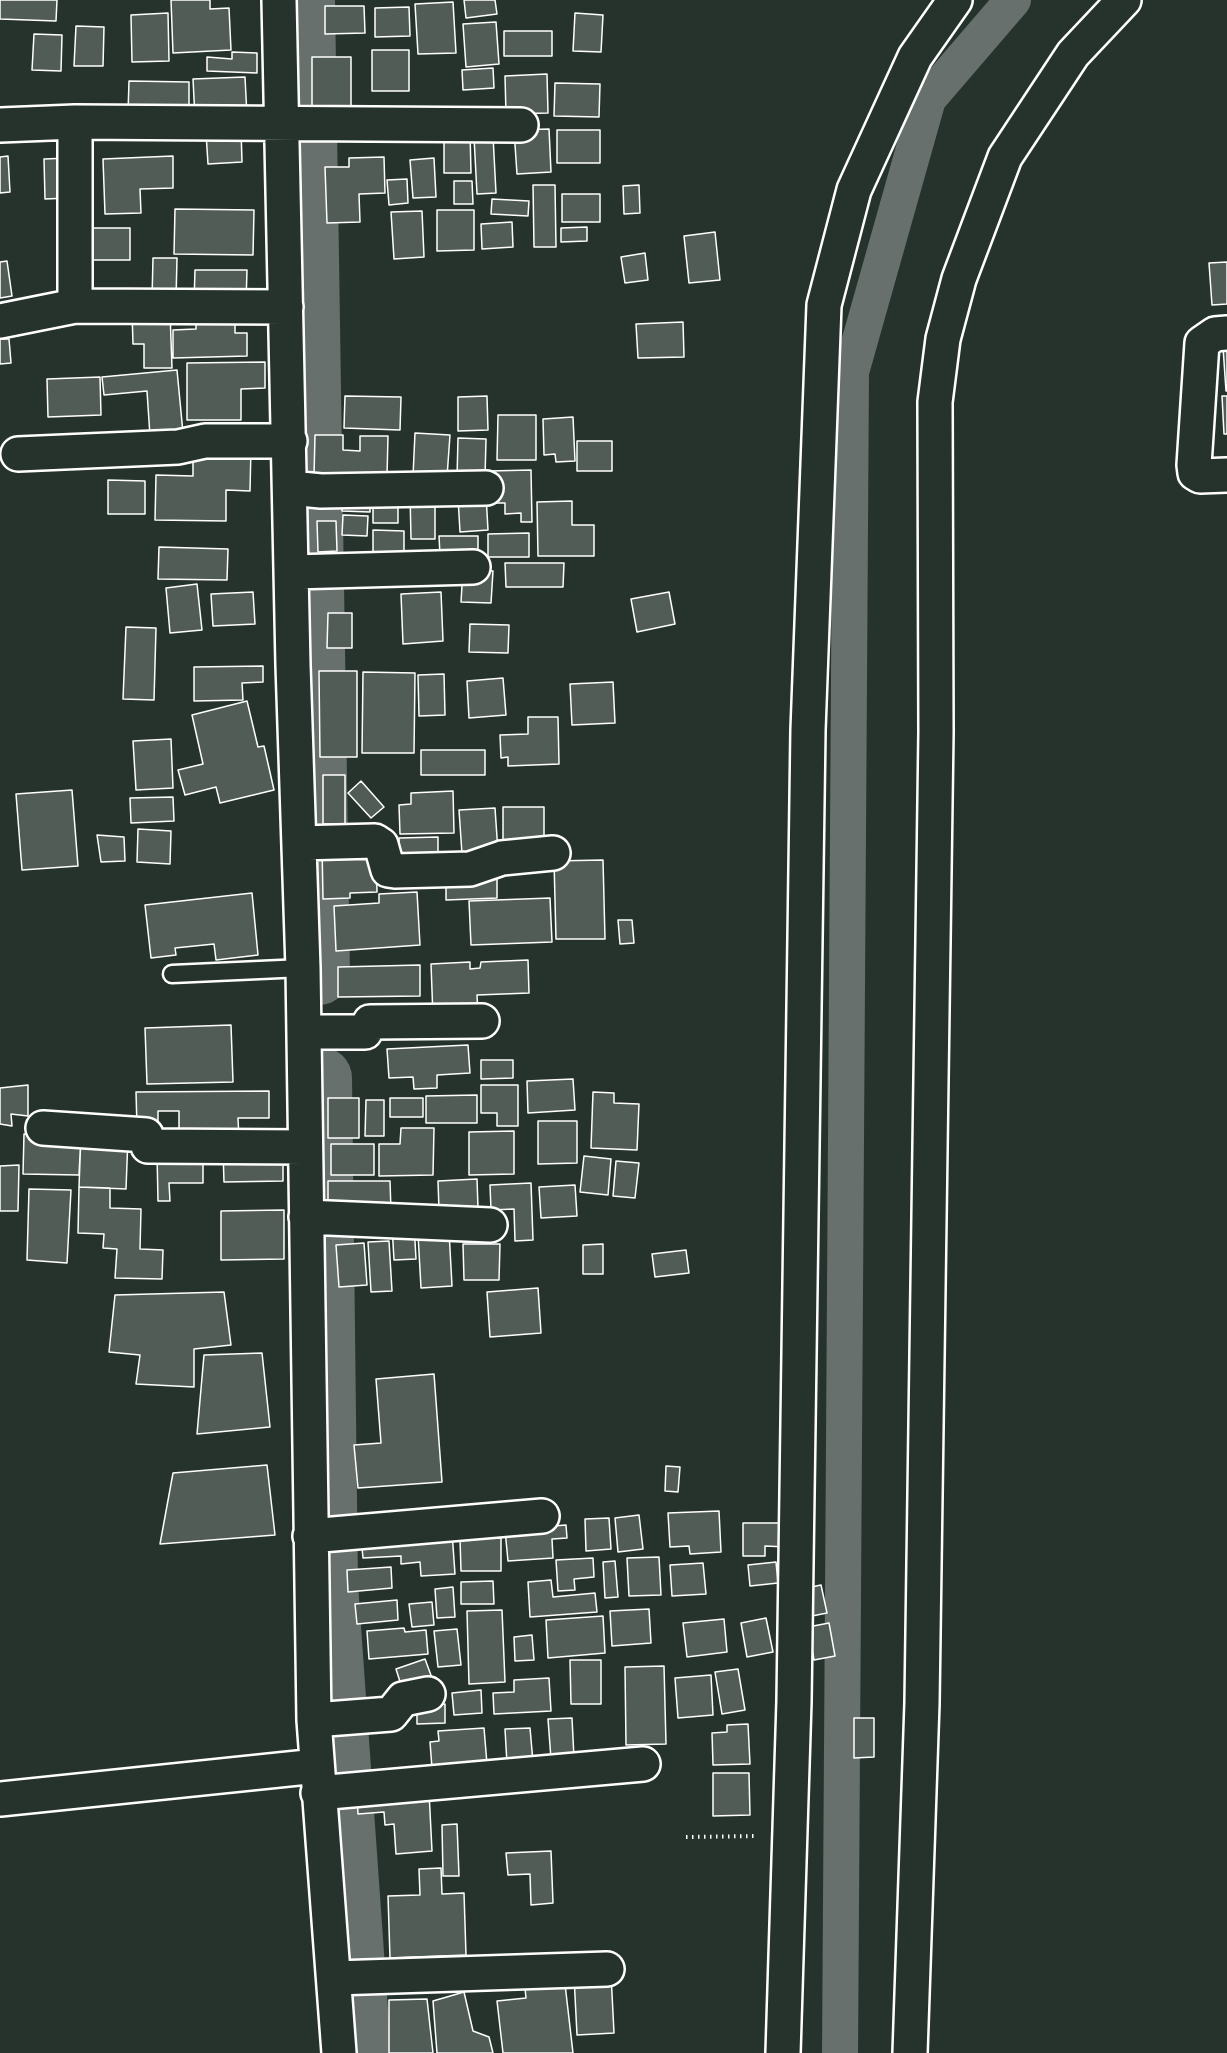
<!DOCTYPE html>
<style>
body{margin:0}
canvas{display:block;background:#26332d}
</style>
<canvas width="1227" height="2053"></canvas>
<script>
const g = document.querySelector('canvas').getContext('2d');
g.lineJoin = 'round';
function trace(path, color, width, dash) { g.strokeStyle = color; g.lineWidth = width; g.lineCap = dash ? 'butt' : 'round'; g.setLineDash(dash || []); g.stroke(path); }
function fill(path, color) { g.fillStyle = color; g.fill(path, 'evenodd'); }
trace(new Path2D(`
 M840 2053 851 372 928 99 1013 0`), '#67706c', 36);
trace(new Path2D(`
 M304 0 319 974
 M321 1078 327 1585 360 2053`), '#67706c', 62);
const building = new Path2D(`
 M0 0H57L56 21 0 19Z
 M171 0H210V9L229 8 231 50 173 53Z
 M464 0H495L497 14 466 18Z
 M453 2 456 53 418 54 415 4Z
 M325 6H364L365 33 325 34Z
 M409 7 410 36 375 37V8Z
 M168 13 169 61 132 62 131 15Z
 M575 13 603 15 601 52 573 51Z
 M496 22 499 64 466 67 463 24Z
 M76 26 104 27 103 66H74Z
 M504 31H552V56H504Z
 M34 34 62 35 61 71 32 70Z
 M372 50H409V91H372Z
 M232 52 257 53V73L207 71V57L232 59Z
 M312 57H351V107H312Z
 M493 68 494 88 463 90 462 70Z
 M547 74 548 113 506 114 505 76Z
 M245 77 247 116 195 118 193 79Z
 M129 81 189 82V115L128 113Z
 M555 83 600 84 599 117 554 116Z
 M549 129 551 172 517 174 514 130Z
 M241 130 242 162 208 164 206 133Z
 M557 130H600V163H557Z
 M444 132H470L471 173H444Z
 M493 136 496 193 477 194 474 137Z
 M8 156 10 192 0 193V157Z
 M173 156V188L140 189 141 213 105 214 103 159Z
 M384 157 385 193 359 194 360 222 327 223 325 167H349V158Z
 M69 158V198L45 199 44 159Z
 M434 158 436 197 413 198 410 160Z
 M407 179 408 203 389 205 387 180Z
 M454 181H472L473 204H454Z
 M533 185H555L556 247H534Z
 M639 185 640 213 624 214 623 186Z
 M562 194H600V222H562Z
 M492 199 529 201 528 216 491 214Z
 M175 209 254 210 253 255 174 254Z
 M437 210H474V250L437 251Z
 M422 211 424 257 394 259 391 212Z
 M512 222 513 247 482 249 481 224Z
 M587 227V241L561 242V228Z
 M81 228H130V260H81Z
 M715 232 720 280 689 283 684 236Z
 M645 253 648 280 625 283 621 257Z
 M153 258H177L176 299H152Z
 M7 261 12 296 0 298V262Z
 M1227 262V304L1212 305 1209 263Z
 M195 270H247L246 303 194 302Z
 M196 311H235V333H247V356L173 358V330L196 329Z
 M170 312 172 368H144V344H133L132 313Z
 M683 322 684 357 638 358 636 324Z
 M0 339H9L11 363 0 364Z
 M1223 347H1227V391H1226Z
 M265 362V388L241 389V420H187V363Z
 M177 370 183 433 150 436 147 391 104 395 102 377Z
 M100 377 101 415 48 417 47 379Z
 M345 396 401 397 400 430 344 428Z
 M487 396 488 430 458 431V397Z
 M1222 396H1227V434H1224Z
 M498 415H536V460H497Z
 M573 417 575 461 556 462 555 454 544 455 543 419Z
 M415 433 450 435 447 477 413 476Z
 M315 435H343V450L360 451V436H388L387 477 314 476Z
 M458 438 486 439 485 478H457Z
 M577 441H612V471H577Z
 M193 446 251 447 250 491 226 490V521L155 520 156 475 193 476Z
 M531 470 532 522H521V513L505 514V503H489V471Z
 M108 480 145 481V514H108Z
 M410 493H435V539H411Z
 M373 495 398 496V523H373Z
 M486 495 488 530 460 532 458 497Z
 M343 496 370 497V512L342 511Z
 M572 501V525H594V556H538L537 502Z
 M343 515 368 516 367 536 342 535Z
 M317 521H336L337 551 318 552Z
 M373 530 404 531V557H373Z
 M529 533V557H488V534Z
 M439 536H478V555H440Z
 M159 547 228 549 227 580 158 579Z
 M505 563H564L563 587H506Z
 M463 569 493 571 491 603 461 602Z
 M197 584 202 630 170 633 166 588Z
 M253 592 255 624 213 626 211 594Z
 M441 592 443 641 403 644 401 594Z
 M669 592 675 624 637 632 631 599Z
 M328 613H352V648H327Z
 M470 624 509 625 508 653 469 652Z
 M126 627 156 628 154 700 123 699Z
 M263 666V682L242 683 243 700 194 701V667Z
 M319 671H357V757H320Z
 M363 672 415 673 414 753H362Z
 M444 674 445 715 419 716 418 675Z
 M503 678 506 715 469 718 467 681Z
 M613 682 615 723 572 725 570 684Z
 M247 701 258 747 264 746 274 790 220 803 216 787 185 795 178 770 203 764 192 715Z
 M528 717H558L559 764 508 766V757L501 758 500 735 528 734Z
 M171 739 173 788 136 790 133 741Z
 M421 750H485V775H421Z
 M323 775H345V824H323Z
 M361 781 384 807 371 818 348 793Z
 M72 790 78 866 22 870 16 794Z
 M453 791 454 833 400 834 399 805 411 804V793Z
 M173 797 174 821 131 823 130 798Z
 M503 807H544V844H503Z
 M495 808 498 852 462 854 459 810Z
 M138 829 171 831 170 864 137 862Z
 M97 835 124 837 125 861 101 862Z
 M438 837V855L399 856V838Z
 M376 845 377 892 350 893V898L323 899 322 846Z
 M603 860 605 939H556L554 861Z
 M497 871V898L446 900V873Z
 M417 892 420 945 336 951 334 906 379 903V894Z
 M252 893 258 955 216 960 214 944 175 948 176 955 151 958 145 905Z
 M550 898 552 942 471 945 469 901Z
 M618 920H632L634 943 620 944Z
 M528 960 529 993 477 995 478 1014 433 1017 431 964 470 962V969L480 968 481 962Z
 M420 965V996L338 997V967Z
 M231 1025 233 1082 147 1084 145 1028Z
 M468 1045 470 1073 437 1075V1088L414 1089 413 1077 389 1078 387 1049Z
 M481 1060H513V1078L481 1079Z
 M573 1079 575 1110 528 1113 527 1081Z
 M28 1085V1116L11 1114 12 1126 0 1124V1088Z
 M481 1085H518V1126H497V1113H481Z
 M269 1091V1118H238L239 1139H179V1111H158V1127H137L136 1092Z
 M593 1092 614 1093V1103L639 1104 637 1150 591 1148Z
 M477 1095V1123H426V1096Z
 M328 1098H359V1138H328Z
 M390 1098H423V1117H390Z
 M366 1100H384V1136H365Z
 M538 1121H577V1163L538 1164Z
 M401 1128H434L433 1175 379 1176V1144H400Z
 M514 1131V1174L469 1175V1132Z
 M24 1134 81 1135 79 1175 23 1174Z
 M81 1135 128 1137 126 1189 79 1187Z
 M331 1144H374V1175H331Z
 M283 1151V1181L224 1182 223 1152Z
 M203 1152V1183H169L170 1201H158L157 1153Z
 M584 1156 611 1159 608 1195 580 1192Z
 M616 1161 639 1163 635 1198 613 1196Z
 M19 1165 18 1211H0V1166Z
 M477 1179 478 1208 439 1210 438 1181Z
 M328 1181H390L391 1211H328Z
 M531 1183 533 1240 515 1241 514 1209 491 1210 490 1185Z
 M575 1185 577 1216 541 1218 539 1187Z
 M79 1187 110 1188V1208L141 1209 140 1249 163 1250 162 1279 115 1278 117 1249 103 1248 104 1234 78 1233Z
 M29 1189 71 1190 67 1263 27 1260Z
 M284 1210V1259L221 1260V1211Z
 M414 1224 416 1259 394 1260 392 1226Z
 M449 1231 452 1286 421 1288 418 1234Z
 M389 1241 392 1291 371 1292 368 1242Z
 M364 1243 367 1285 339 1287 336 1245Z
 M463 1244H500L499 1280H464Z
 M603 1244V1274H583V1245Z
 M686 1250 689 1273 655 1277 652 1254Z
 M538 1288 541 1333 490 1337 487 1292Z
 M224 1292 231 1345 194 1349V1387L136 1384 140 1355 109 1352 115 1295Z
 M262 1353 270 1427 197 1434 204 1355Z
 M434 1374 442 1482 358 1488 354 1445 381 1443 376 1379Z
 M267 1465 275 1535 160 1544 173 1473Z
 M666 1466 680 1467 678 1492 665 1491Z
 M719 1511 721 1552 690 1554 689 1546 670 1547 668 1513Z
 M639 1515 643 1549 618 1552 615 1518Z
 M609 1518 611 1549 586 1551 585 1519Z
 M743 1523H786L787 1547 765 1546V1556H743Z
 M566 1525 567 1538 552 1539 553 1558 508 1561 505 1530Z
 M452 1532 455 1574 421 1576 420 1562 401 1564V1556L363 1558 361 1538Z
 M501 1538V1571H461L460 1539Z
 M659 1557 661 1595 629 1596 627 1558Z
 M593 1558 594 1577 574 1579 575 1590 558 1591 556 1560Z
 M615 1561 618 1597 605 1598 603 1562Z
 M776 1562 778 1583 750 1586 748 1565Z
 M703 1563 706 1594 672 1596 670 1565Z
 M391 1567 392 1588 348 1592 347 1570Z
 M551 1580 553 1597 595 1593 597 1612 530 1617 528 1582Z
 M493 1581 494 1604H461V1582Z
 M821 1585 827 1613 802 1618 797 1590Z
 M453 1587 455 1617 437 1618 435 1589Z
 M397 1600 398 1620 357 1624 355 1604Z
 M432 1602 434 1625 412 1627 409 1604Z
 M649 1609 651 1643 612 1646 610 1611Z
 M502 1610 505 1682 469 1684 467 1611Z
 M603 1616 605 1653 548 1658 546 1620Z
 M766 1618 773 1652 747 1657 741 1623Z
 M724 1619 727 1652 687 1657 683 1623Z
 M829 1623 835 1656 814 1660 808 1627Z
 M404 1628 405 1632 426 1630 428 1654 369 1659 367 1631Z
 M457 1629 461 1665 438 1667 434 1631Z
 M532 1635 534 1660 515 1661 514 1637Z
 M425 1659 432 1678 402 1688 396 1669Z
 M570 1660H601V1704H571Z
 M664 1666 666 1744 626 1745 625 1667Z
 M738 1669 745 1710 722 1714 715 1672Z
 M711 1675 713 1715 678 1718 675 1678Z
 M549 1678 551 1711 494 1714 493 1693 514 1692V1680Z
 M481 1690 482 1713 454 1715 452 1693Z
 M445 1704V1723L417 1724V1705Z
 M572 1718 574 1758 551 1759 548 1719Z
 M854 1718H874V1757L854 1758Z
 M748 1724 750 1764 713 1765 712 1733 727 1732V1725Z
 M484 1728 487 1764 432 1768 430 1742 439 1741 438 1731Z
 M530 1728 533 1762 507 1764 505 1729Z
 M713 1773H749L750 1815 713 1816Z
 M429 1792 432 1851 396 1854 394 1824 385 1825 384 1812 358 1814 357 1795Z
 M457 1824 459 1876H443L442 1825Z
 M551 1851 553 1903 531 1905 530 1874 508 1875 506 1853Z
 M441 1868 442 1894 464 1893 466 1955 390 1958 388 1896 420 1895 419 1869Z
 M611 1974 614 2033 577 2035 574 1976Z
 M565 1984 573 2053H503L497 2001 526 1998 525 1988Z
 M464 1992 473 2031 489 2037 493 2053H437L433 2001Z
 M427 1999 433 2053H389V2000Z`);
fill(building, '#515c57');
trace(building, '#fff', 1.5);
const service = new Path2D(`
 M172 974 303 968`);
const minor = new Path2D(`
 M279 0 293 665 303 968 314 1720 339 2053
 M0 125 75 122 521 125
 M75 306V122
 M0 321 75 306 286 307
 M1227 333 1215 334 1202 343 1194 465 1195 473 1200 476 1227 475
 M18 454 178 447 205 441H290
 M290 488 321 491 486 488
 M293 572 473 567
 M299 843 375 841 381 845 388 870 395 871 470 869 502 858 553 853
 M304 1032H365L370 1022 482 1021
 M43 1128 146 1135 148 1146 305 1147
 M306 1217 490 1225
 M310 1536 542 1516
 M314 1720 391 1714 403 1699 428 1694
 M318 1793 643 1764
 M0 1799 317 1766
 M335 1978 607 1969
 M783 2053 794 1701 808 730 824 305 854 190 915 57 955 0
 M910 2053 922 1703 936 732 935 402 943 339 959 279 1005 157 1073 54 1124 0`);
trace(service, '#fff', 21);
trace(minor, '#fff', 38);
trace(new Path2D(`
 M686 1837 757 1836`), '#fff', 4, [1.5, 4.5]);
trace(service, '#26332d', 16);
trace(minor, '#26332d', 33);
</script>
